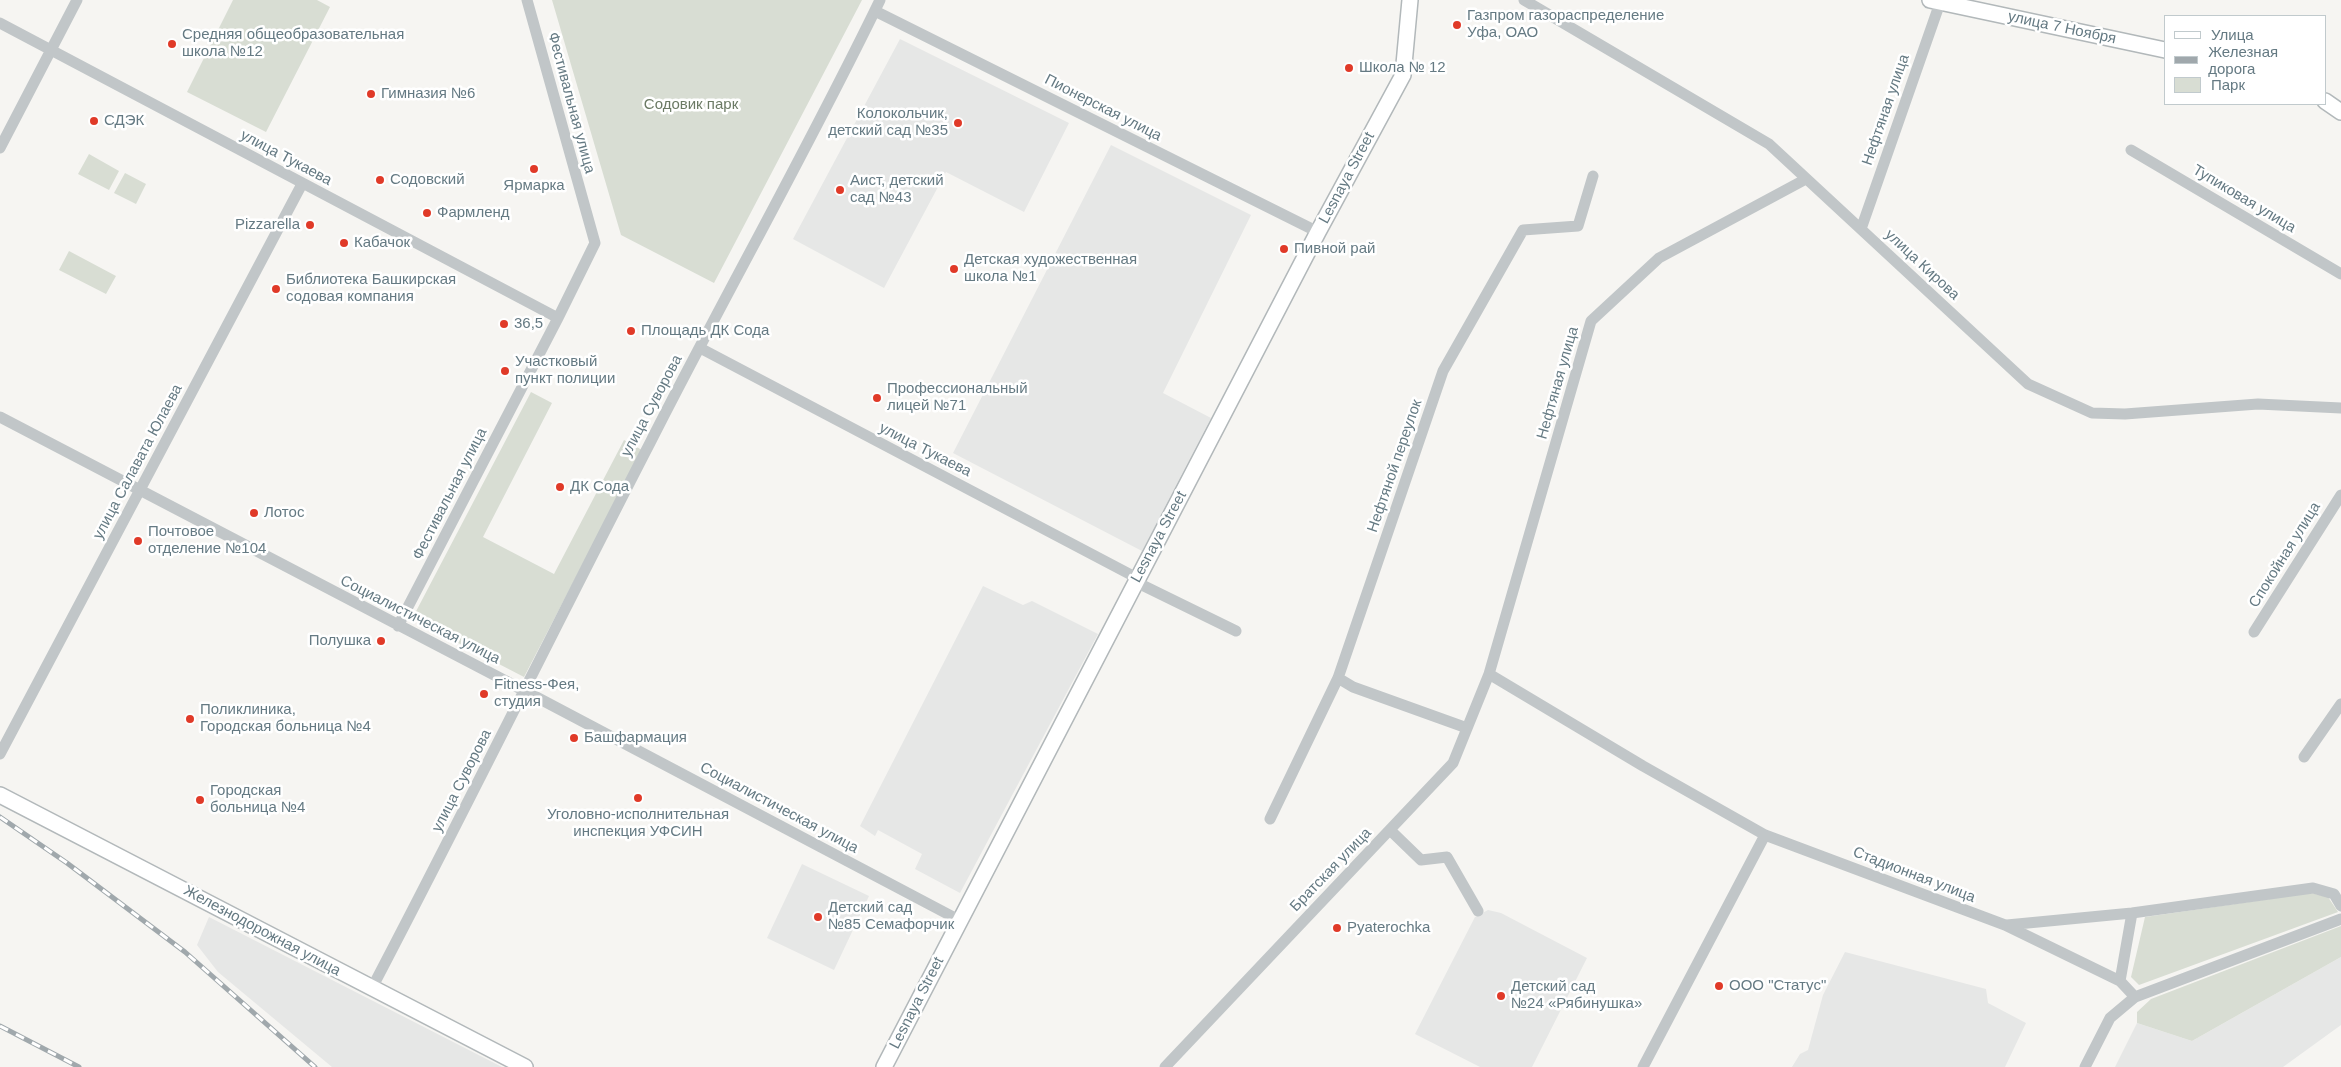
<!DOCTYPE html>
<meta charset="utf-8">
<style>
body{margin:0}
#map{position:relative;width:2341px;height:1067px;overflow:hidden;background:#f6f5f2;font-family:Helvetica,sans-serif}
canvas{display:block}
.legend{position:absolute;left:2164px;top:15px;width:162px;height:90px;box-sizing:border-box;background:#fff;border:1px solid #c1cacd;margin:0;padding:6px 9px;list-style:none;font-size:15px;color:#657a83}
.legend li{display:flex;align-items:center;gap:10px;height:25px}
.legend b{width:25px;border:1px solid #c1cacd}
</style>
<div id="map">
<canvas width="2341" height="1067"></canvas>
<ul class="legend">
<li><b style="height:6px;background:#fff"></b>Улица</li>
<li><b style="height:6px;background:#a0a8ac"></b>Железная дорога</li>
<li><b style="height:14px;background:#d8ddd3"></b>Парк</li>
</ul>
</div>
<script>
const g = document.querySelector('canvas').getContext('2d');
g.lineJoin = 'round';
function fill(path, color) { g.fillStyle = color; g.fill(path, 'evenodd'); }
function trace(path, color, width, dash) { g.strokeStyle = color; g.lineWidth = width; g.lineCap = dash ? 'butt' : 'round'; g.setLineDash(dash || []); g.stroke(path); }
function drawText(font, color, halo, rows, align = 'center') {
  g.font = font + ' Helvetica,sans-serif'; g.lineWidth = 5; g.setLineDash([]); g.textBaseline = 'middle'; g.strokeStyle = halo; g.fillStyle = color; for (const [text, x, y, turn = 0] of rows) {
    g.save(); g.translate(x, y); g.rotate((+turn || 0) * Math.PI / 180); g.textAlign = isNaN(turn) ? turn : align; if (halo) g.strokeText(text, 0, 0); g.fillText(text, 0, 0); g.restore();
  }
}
fill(new Path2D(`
 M900 39 1069 123 1024 212 946 172 884 288 793 239Z
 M1111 145 1251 215 1163 393 1211 418 1142 551 953 453Z
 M983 586 1023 605 1032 601 1098 634 960 893 915 869 922 854 878 830 875 836 860 826Z
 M802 864 869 896 834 970 767 938Z
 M1488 910 1501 913 1587 958 1532 1067H1480L1415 1034 1475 917Z
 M209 917 502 1067H332L218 972 197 945Z
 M1845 952 1986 989 1988 1003 2026 1023 2005 1067H1792L1800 1054 1808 1050 1823 995Z
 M2341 957V1025L2283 1067H2115L2137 1023 2192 1041Z`), '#e6e7e6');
fill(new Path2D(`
 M233 0H317L330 7 266 132 187 92Z
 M552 0H862L714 283 621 235Z
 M89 154 119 171 109 190 78 174Z
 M125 173 146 184 136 204 114 193Z
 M69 251 116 276 106 294 59 270Z
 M531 392 552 403 483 537 554 574 624 440 642 450 524 677 412 619Z
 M2311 893 2328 897 2338 912 2139 985 2131 977 2145 917Z
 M2341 926V957L2192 1041 2137 1023V1012L2151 999Z`), '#d8ddd3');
const major = new Path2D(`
 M1930 0 2165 50
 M2325 101 2341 112
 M0 795 525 1067
 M884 1067 1318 232 1403 75 1410 0`);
trace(major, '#b2b8ba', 18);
trace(new Path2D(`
 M1524 0 1769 144 2028 384 2092 413 2125 414 2258 404 2341 408
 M875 11 1318 232
 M0 23 558 318
 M0 148 77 0
 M2131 150 2341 274
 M1861 229 1941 0
 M700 348 1137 578 1142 585 1236 631
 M0 417 523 690 959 920
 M398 626 558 318 595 243 527 0
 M2254 632 2341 495
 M1489 674 1643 766 1765 835 2005 925 2120 981 2135 997 2341 919
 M1338 678 1353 687 1467 728
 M0 754 302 184
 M2304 757 2341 704
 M1270 819 1338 678 1443 371 1523 230 1578 226 1593 176
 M1390 830 1421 860 1447 857 1478 911
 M2007 925 2132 913 2313 888 2334 894 2341 906
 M2120 981 2132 913
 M372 988C467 807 557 623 651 441 726 293 808 149 880 0
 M1165 1067 1453 763 1489 674 1591 321 1659 258 1806 179
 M1643 1067 1765 835
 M2085 1067 2110 1018 2135 997`), '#c1c6c8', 11);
trace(major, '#fff', 15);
const rail = new Path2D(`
 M0 817 67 863 185 952 315 1067
 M0 1026 79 1067`);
trace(rail, '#a0a8ac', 5);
trace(rail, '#fff', 3, [9]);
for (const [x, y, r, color] of [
 [1457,25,5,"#e03a28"],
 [172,44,5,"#e03a28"],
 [1349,68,5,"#e03a28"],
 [371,94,5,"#e03a28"],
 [94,121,5,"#e03a28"],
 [958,123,5,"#e03a28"],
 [534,169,5,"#e03a28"],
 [380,180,5,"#e03a28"],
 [840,190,5,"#e03a28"],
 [427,213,5,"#e03a28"],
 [310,225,5,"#e03a28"],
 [344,243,5,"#e03a28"],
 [1284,249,5,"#e03a28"],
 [954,269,5,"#e03a28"],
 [276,289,5,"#e03a28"],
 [504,324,5,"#e03a28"],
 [631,331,5,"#e03a28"],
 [505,371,5,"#e03a28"],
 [877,398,5,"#e03a28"],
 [560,487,5,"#e03a28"],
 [254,513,5,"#e03a28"],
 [138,541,5,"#e03a28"],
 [381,641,5,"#e03a28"],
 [484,694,5,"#e03a28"],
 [190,719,5,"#e03a28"],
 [574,738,5,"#e03a28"],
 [638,798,5,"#e03a28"],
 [200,800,5,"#e03a28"],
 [818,917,5,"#e03a28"],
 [1337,928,5,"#e03a28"],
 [1719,986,5,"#e03a28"],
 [1501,996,5,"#e03a28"]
]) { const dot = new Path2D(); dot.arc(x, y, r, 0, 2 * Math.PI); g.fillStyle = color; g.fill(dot); trace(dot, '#fff', 2); }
drawText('15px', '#657a83', '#fff', [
 ["Газпром газораспределение",1467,16],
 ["Уфа, ОАО",1467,33],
 ["Средняя общеобразовательная",182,35],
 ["школа №12",182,52],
 ["Школа № 12",1359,68],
 ["Гимназия №6",381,94],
 ["Колокольчик,",948,114,"right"],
 ["детский сад №35",948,131,"right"],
 ["СДЭК",104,121],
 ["Содовский",390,180],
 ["Аист, детский",850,181],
 ["сад №43",850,198],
 ["Ярмарка",534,186,"center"],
 ["Фармленд",437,213],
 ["Pizzarella",300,225,"right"],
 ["Кабачок",354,243],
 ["Пивной рай",1294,249],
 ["Детская художественная",964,260],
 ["школа №1",964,277],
 ["Библиотека Башкирская",286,280],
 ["содовая компания",286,297],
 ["36,5",514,324],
 ["Площадь ДК Сода",641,331],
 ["Участковый",515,362],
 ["пункт полиции",515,379],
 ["Профессиональный",887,389],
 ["лицей №71",887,406],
 ["ДК Сода",570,487],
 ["Лотос",264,513],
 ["Почтовое",148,532],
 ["отделение №104",148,549],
 ["Полушка",371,641,"right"],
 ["Fitness-Фея,",494,685],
 ["студия",494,702],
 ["Поликлиника,",200,710],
 ["Городская больница №4",200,727],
 ["Башфармация",584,738],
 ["Городская",210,791],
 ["больница №4",210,808],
 ["Уголовно-исполнительная",638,815,"center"],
 ["инспекция УФСИН",638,832,"center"],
 ["Детский сад",828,908],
 ["№85 Семафорчик",828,925],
 ["Pyaterochka",1347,928],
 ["ООО \"Статус\"",1729,986],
 ["Детский сад",1511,987],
 ["№24 «Рябинушка»",1511,1004]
], 'left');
drawText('15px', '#657a83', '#fff', [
 ["улица 7 Ноября",2062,28,12],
 ["Фестивальная улица",571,103,75],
 ["Пионерская улица",1103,108,27],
 ["Нефтяная улица",1886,110,-71],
 ["улица Тукаева",286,158,28],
 ["Lesnaya Street",1347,178,-62],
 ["Тупиковая улица",2244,199,31],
 ["улица Кирова",1922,265,43],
 ["Нефтяная улица",1558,383,-74],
 ["улица Суворова",652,406,-62],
 ["улица Тукаева",925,450,27],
 ["улица Салавата Юлаева",138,462,-62],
 ["Нефтяной переулок",1395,466,-71],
 ["Фестивальная улица",450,494,-63],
 ["Lesnaya Street",1159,537,-62],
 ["Спокойная улица",2285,555,-58],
 ["Социалистическая улица",420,620,27],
 ["улица Суворова",462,781,-63],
 ["Социалистическая улица",779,808,28],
 ["Братская улица",1331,870,-46],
 ["Стадионная улица",1914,875,21],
 ["Железнодорожная улица",262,931,28],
 ["Lesnaya Street",917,1003,-63]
]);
drawText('15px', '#6b7a64', '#fff', [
 ["Содовик парк",691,105]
]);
</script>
